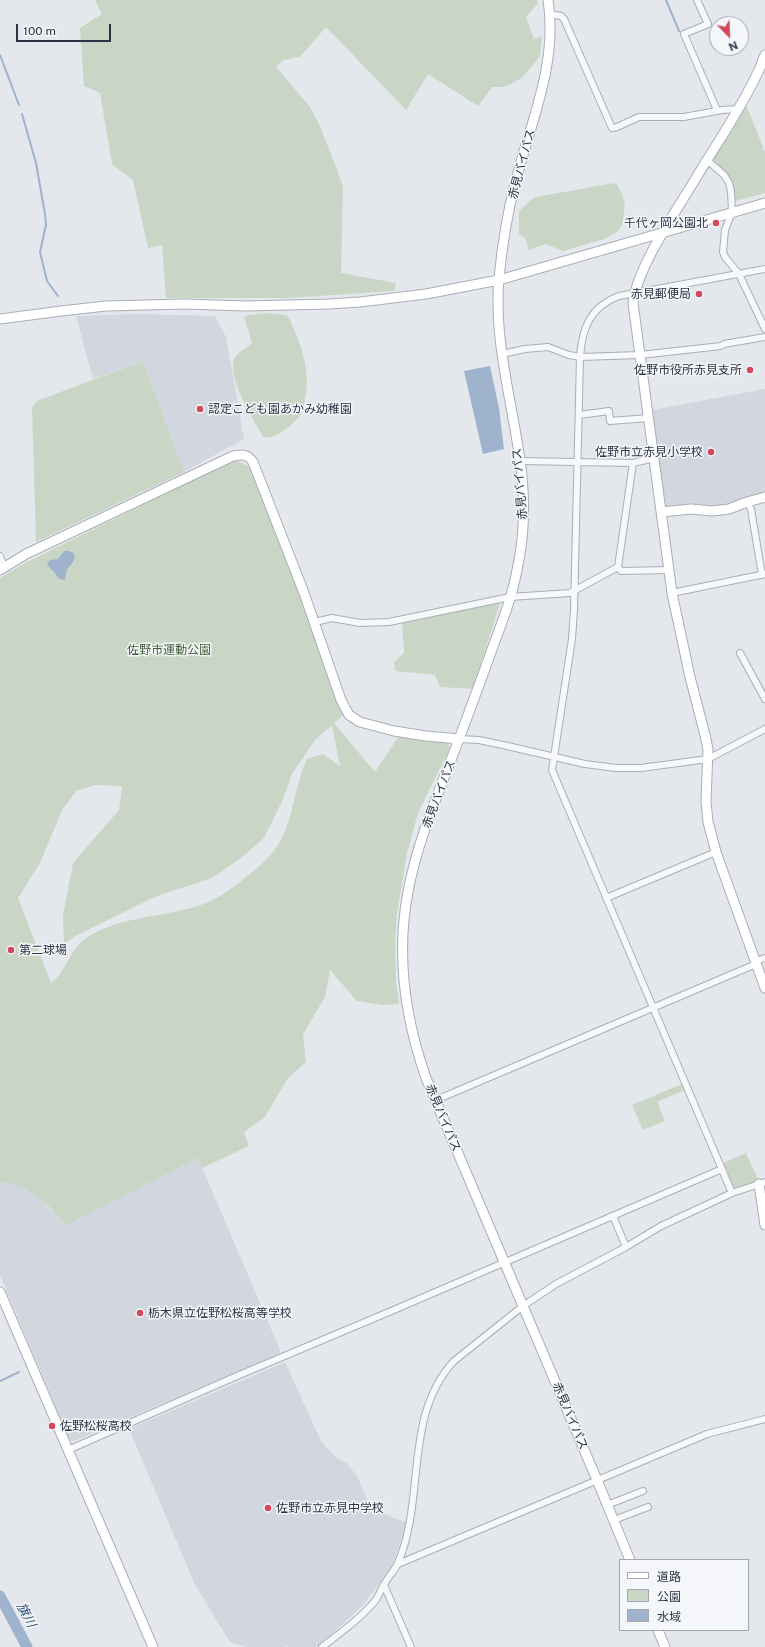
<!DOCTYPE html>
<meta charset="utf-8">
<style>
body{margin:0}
#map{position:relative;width:765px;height:1647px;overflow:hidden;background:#e4e7ec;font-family:"Public Sans","Noto Sans JP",sans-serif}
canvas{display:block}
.legend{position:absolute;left:619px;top:1559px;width:130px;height:72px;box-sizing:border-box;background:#f4f6f9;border:1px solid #a4a8b1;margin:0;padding:5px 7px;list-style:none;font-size:12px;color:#2b3445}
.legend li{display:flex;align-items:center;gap:8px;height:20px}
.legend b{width:20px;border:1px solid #a4a8b1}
.north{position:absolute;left:709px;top:16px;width:40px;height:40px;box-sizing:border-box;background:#f4f6f9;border:1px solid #a4a8b1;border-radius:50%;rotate:157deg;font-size:11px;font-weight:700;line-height:16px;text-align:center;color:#2b3445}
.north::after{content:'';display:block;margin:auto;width:14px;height:18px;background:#d1495b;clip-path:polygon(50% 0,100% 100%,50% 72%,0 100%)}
.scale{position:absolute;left:16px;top:24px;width:95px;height:18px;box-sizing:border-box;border:2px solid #2b3445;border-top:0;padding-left:5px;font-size:12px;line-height:14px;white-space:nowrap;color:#2b3445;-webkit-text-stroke:3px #f4f6f9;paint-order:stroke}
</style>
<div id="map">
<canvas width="765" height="1647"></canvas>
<ul class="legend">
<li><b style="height:5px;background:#fff"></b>道路</li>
<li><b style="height:11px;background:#c9d6c5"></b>公園</li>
<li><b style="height:11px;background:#9fb4cc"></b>水域</li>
</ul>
<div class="north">N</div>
<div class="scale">100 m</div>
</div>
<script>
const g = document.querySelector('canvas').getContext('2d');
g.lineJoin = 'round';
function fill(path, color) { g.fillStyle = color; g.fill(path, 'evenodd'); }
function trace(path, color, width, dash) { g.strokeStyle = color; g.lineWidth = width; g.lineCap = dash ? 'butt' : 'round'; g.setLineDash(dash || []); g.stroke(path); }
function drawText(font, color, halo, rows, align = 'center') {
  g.font = font + ' "Public Sans","Noto Sans JP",sans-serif'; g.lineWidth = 3; g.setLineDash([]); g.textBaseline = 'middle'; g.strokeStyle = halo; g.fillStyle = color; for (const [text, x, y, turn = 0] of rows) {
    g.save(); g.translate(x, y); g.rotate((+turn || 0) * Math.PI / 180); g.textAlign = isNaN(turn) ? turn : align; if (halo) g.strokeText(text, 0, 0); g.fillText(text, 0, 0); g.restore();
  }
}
fill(new Path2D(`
 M137 314 215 316 226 337 244 439 184 472 143 361 93 379 76 316Z
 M765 389V494L729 508 666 509 652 410Z
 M198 1158 280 1350 279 1354 74 1441 70 1440 0 1275V1182L12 1183 28 1189 38 1197 67 1225Z
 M285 1362 321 1441 328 1450 337 1458 347 1463 357 1476 369 1504 379 1512 407 1523 392 1567 364 1604 329 1637 315 1647H289L287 1646 285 1647H247L230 1642 195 1585 129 1429Z`), '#d2d6de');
fill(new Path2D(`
 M95 0H537L538 3 526 17 534 39 542 36 540 56 523 77 511 84 502 87H492L478 106 428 74 406 110 326 27 300 57 283 60 276 67 310 107 320 126 343 186 341 273 396 283 394 291 289 298H166L162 245 148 248 133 180 112 164 100 93 84 86 80 28 102 14Z
 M746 105 765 152V193L735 201C732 179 727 174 713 159Z
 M614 183 617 185 622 194 625 204 623 222 621 227 617 232 604 239 563 251 546 244 529 250 525 238 519 234V211L531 200 536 197Z
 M266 313 286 315 289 318C301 345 311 369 305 399 304 404 303 411 300 416 296 421 291 425 286 429 280 433 271 439 263 437 254 420 225 375 235 357 238 352 248 347 252 343L244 317 248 315Z
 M143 361 184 472 36 542 32 408 37 401Z
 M238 461 248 466 253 473 300 592 344 714 334 723 375 772 399 736 447 742 450 748 418 813 407 853 397 914 395 944 396 982 399 1004 383 1005 357 1001 330 970 325 997 303 1034 306 1062 288 1078 265 1117 244 1132 249 1146 202 1168 198 1158 67 1225C45 1203 33 1186 0 1182V578L25 563 230 462ZM332 725 340 766 323 754 307 759C294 786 294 819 278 845 270 858 258 868 246 877 229 891 212 903 191 908 157 917 119 918 89 936 70 947 67 971 51 983L18 898 40 863 62 810 76 791 96 785 122 786 119 810 73 863 63 915 64 944 77 935 157 896 212 878 241 858 264 838 283 799 292 774 315 740Z
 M501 600 473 689 440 687 435 675 395 671 394 662 404 653 402 621Z
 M682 1084 685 1090 657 1102 665 1121 643 1130 632 1105Z
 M746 1153 758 1180 735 1190 723 1163Z`), '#c9d6c5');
fill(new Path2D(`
 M490 366 499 408 504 449 483 454 464 371Z
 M64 551H69L73 553 75 557 73 562 67 569 65 580 59 579 55 573 47 565 50 560 58 559Z`), '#9fb4cc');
trace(new Path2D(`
 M666 0 679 31
 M0 55 19 105
 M22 114 36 163 45 214 46 225 40 252 47 281 58 296
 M0 1381 19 1372`), '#9fb4cc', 2);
trace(new Path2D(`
 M0 1596 27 1647`), '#9fb4cc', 11);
const street = new Path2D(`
 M697 0 708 24 684 34 717 110
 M550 14 561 16 564 19 612 128 617 127 639 117H684L722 110 738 109
 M707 160 724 175 729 183 731 191 732 212 725 230 723 252 725 257 739 274 765 329
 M502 354 525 349 548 347 569 355 580 357 640 355 721 346 724 344 765 337
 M579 415 609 411 610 421 649 418
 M520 461 633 463 655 458
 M747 502 751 509 762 575
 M0 556 4 567
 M618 567 621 571 669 570
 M672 593 765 574
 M315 622 332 618 360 623 389 622 510 597 570 593 618 567 633 463
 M740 653 765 699
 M459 739 479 740 503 745 585 764 616 768H641L708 759 765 729
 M606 898 716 852
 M755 961 765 958
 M436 1100 756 964
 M732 1193 552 770 572 639 574 610 580 357C582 328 590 307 619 296L765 269
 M613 1216 626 1247
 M68 1450 237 1376 396 1309 722 1169
 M607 1505 643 1491
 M614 1520 648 1507
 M398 1564 707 1434 765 1419
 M384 1585 411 1647
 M322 1647C340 1633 360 1619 375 1601 379 1596 381 1589 385 1583 389 1576 395 1570 398 1563 426 1498 403 1416 454 1361L523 1306 556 1284 626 1247 661 1226 689 1213 732 1193 765 1182`);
const secondary = new Path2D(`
 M548 0C558 65 530 123 515 184 507 215 502 247 499 278 493 345 515 410 522 476 525 508 524 539 517 570 511 603 497 634 486 666 474 699 462 732 449 765 433 806 416 848 408 892 396 954 405 1018 426 1078L597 1480 630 1560
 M765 55C762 61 761 67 758 72 741 109 717 143 696 178 677 210 637 267 633 303L672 593 690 677 705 735 708 749 706 802 708 822 716 852 765 988
 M0 319 61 311 106 306 185 304 246 306 329 304 360 302 426 294 499 280 765 203
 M662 512 691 509 712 511 729 509 747 502 765 497
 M0 570 26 554 233 456C243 454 247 454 253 462L304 593 341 700 349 715 360 722 394 731 426 736 459 739
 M759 1184 765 1225
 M0 1292 153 1647
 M658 1630 665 1647`);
trace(street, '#a9aeb7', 8);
trace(secondary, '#a9aeb7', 11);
trace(street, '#f7f8fa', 6);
trace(secondary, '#fff', 9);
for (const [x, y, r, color] of [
 [716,223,4,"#d1495b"],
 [699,294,4,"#d1495b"],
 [750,370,4,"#d1495b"],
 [200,409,4,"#d1495b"],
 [711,452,4,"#d1495b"],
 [11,950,4,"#d1495b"],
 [140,1313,4,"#d1495b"],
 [52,1426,4,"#d1495b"],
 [268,1508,4,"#d1495b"]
]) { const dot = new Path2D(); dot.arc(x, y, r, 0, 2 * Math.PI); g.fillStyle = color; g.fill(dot); trace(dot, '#f4f6f9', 1.5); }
drawText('12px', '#2b3445', '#f4f6f9', [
 ["赤見バイパス",522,164,-75],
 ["赤見バイパス",520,484,-95],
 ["赤見バイパス",439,794,-69],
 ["赤見バイパス",443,1118,67],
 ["赤見バイパス",570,1416,67]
]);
drawText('12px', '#2b3445', '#f4f6f9', [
 ["千代ヶ岡公園北",708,223,"right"],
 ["赤見郵便局",691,294,"right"],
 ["佐野市役所赤見支所",742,370,"right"],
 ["認定こども園あかみ幼稚園",208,409],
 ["佐野市立赤見小学校",703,452,"right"],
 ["第二球場",19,950],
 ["栃木県立佐野松桜高等学校",148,1313],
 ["佐野松桜高校",60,1426],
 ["佐野市立赤見中学校",276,1508]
], 'left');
drawText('12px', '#3f6138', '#f4f6f9', [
 ["佐野市運動公園",169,650]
]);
drawText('italic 13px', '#34527a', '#f4f6f9', [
 ["旗川",26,1615,63]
]);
</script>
